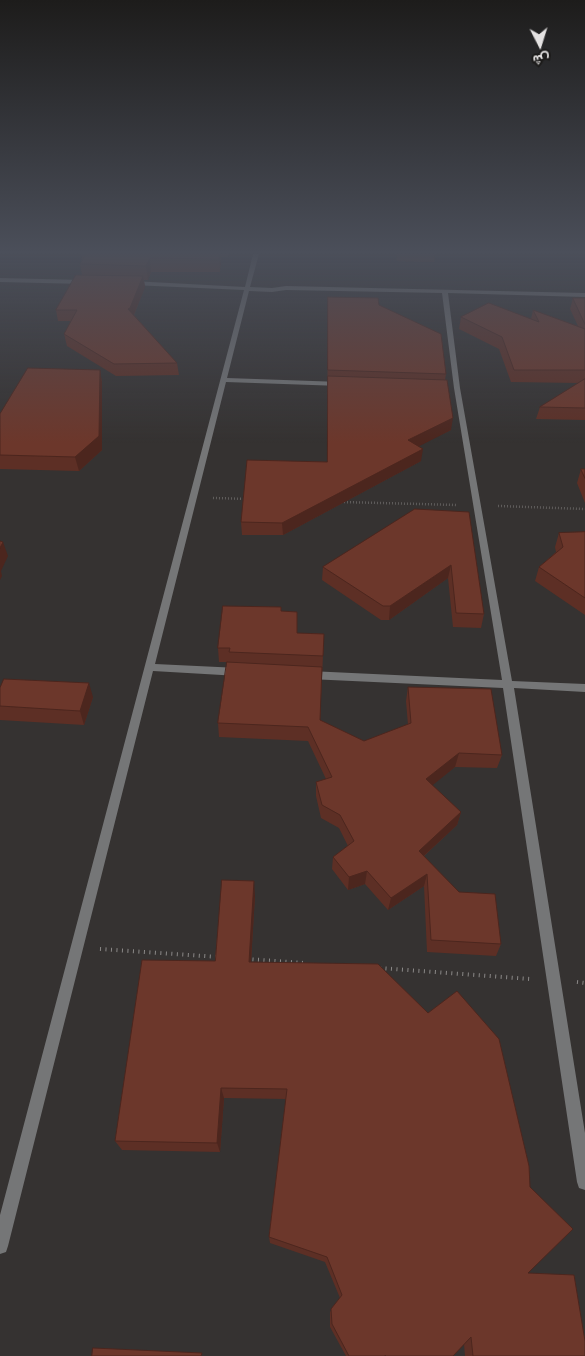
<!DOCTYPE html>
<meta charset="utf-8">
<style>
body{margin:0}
#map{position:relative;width:585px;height:1356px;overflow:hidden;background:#353231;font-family:Cabin,Vazirmatn,sans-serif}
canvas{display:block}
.north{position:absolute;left:515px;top:20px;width:50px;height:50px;-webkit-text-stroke:4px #1b1a19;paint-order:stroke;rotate:175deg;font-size:14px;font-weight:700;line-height:20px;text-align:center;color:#e4e2e2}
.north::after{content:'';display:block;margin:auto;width:18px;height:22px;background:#e4e2e2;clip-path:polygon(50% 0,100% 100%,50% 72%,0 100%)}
</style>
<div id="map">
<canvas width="585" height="1356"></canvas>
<div class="north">ش</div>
</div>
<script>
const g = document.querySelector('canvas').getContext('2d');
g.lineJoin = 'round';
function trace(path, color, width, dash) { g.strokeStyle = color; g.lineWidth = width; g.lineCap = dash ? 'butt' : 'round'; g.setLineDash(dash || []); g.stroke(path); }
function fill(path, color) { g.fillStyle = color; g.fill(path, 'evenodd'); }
trace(new Path2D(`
 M213 498 247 499
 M341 502 457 505
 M498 506 585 509`), '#8b8988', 2.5, [0.5, 2.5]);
trace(new Path2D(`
 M100 949 219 957
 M247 959 304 963
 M380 968 530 979
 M577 982 585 983`), '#8b8988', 4, [1, 4.5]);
fill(new Path2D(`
 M253 254H259L250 287 272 288 286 286 585 293V297L448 293 460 388 512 681 585 684V692L514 688 585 1133V1190L579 1188 577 1182 503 688 309 679 304 675 309 671 502 680 454 388 442 293 286 290 272 292 249 291 227 378 341 382 344 384 341 386 226 382 155 664 239 668 244 672 239 676 153 671 8 1246 6 1252 0 1254V1215L244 290 132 285 129 283 132 281 245 287Z
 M0 278 85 280 88 282 85 284 0 282Z`), '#757677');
fill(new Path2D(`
 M81 254H229L228 257H221L220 272H151L148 280H144L145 287 134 315 177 363 179 375 116 376 67 346 64 334 71 321H58L56 310 82 275 80 264 82 261Z
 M396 254H435L434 262 397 261Z
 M328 297 379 305 446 374 445 380 451 430 418 446 421 461 283 535H242L241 522 327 462Z
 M573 298H585V420L536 419 540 407 579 383 511 382 499 349 459 329 461 317 531 319 533 310 578 326 570 309Z
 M100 370 102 383V450L79 471 0 469V414Z
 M581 469H585V503L577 483Z
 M415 509 484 614 481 628 453 627 448 578 389 620H381L322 580 323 567Z
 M585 532V615L535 581 539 567 556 552 555 547 559 533Z
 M281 611 297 633 324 634 320 720 364 741 408 725 406 701 408 687 502 755 497 768 455 767 432 785 461 812 457 825 424 856 501 944 496 956 427 952 424 886 388 910 365 884 348 890 332 869 333 857 348 846 339 828 321 818 316 796V782L326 779 308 741 219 737 218 723 230 662H219L218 648Z
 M0 688 93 697 84 725 0 720Z
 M255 896 251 962 528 1273 585 1356H465L464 1344 453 1356H346L330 1327V1312L340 1298 325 1262 270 1243 269 1237 286 1099 224 1098 220 1152 122 1150 115 1141 215 961Z`), '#5d2f25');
fill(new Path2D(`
 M219 254H221V257L220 272 219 259Z
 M150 258 151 272 148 280 146 266Z
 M143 276 145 287 132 319 128 309Z
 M100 370 102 383V450L79 471 75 457Z
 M453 418 451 430 406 453 408 440Z
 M423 449 421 461 283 535 282 523Z
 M3 542 8 556 1 571 2 576 0 580V548Z
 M451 565 448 578 389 620 390 606Z
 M89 683 93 697 84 725 80 711Z
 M459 753 455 767 423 793 426 779Z
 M461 812 457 825 416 863 419 851Z
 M367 871 365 884 348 890 349 877Z
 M427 874 424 886 388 910 391 898Z
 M254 881 255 896 250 975 249 962Z
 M221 1088 224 1098 220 1152 217 1143Z`), '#4c261e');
const building = new Path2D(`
 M81 254H219V259L150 258 146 266 80 264 86 254Z
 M76 275 143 276 130 308 128 309 177 363 114 364 64 334 77 310H56Z
 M328 297 378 298 379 305 441 334 446 374 328 370Z
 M573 298H585V324Z
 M489 303 539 322 533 310 585 329V370H514L502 337 461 317Z
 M28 368 100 370 99 436 75 457 0 455V414Z
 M328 376 447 380 453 418 408 440 423 449 282 523 241 522 247 460 327 462Z
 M585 379V408L540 407Z
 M581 469H585V478Z
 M415 509 469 512 484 614 456 613 451 565 390 606H383L323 567Z
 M585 532V598L539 567 563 547 559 533Z
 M0 541 3 542 0 548Z
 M223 606 281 607V611L297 612V633L324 634 323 656 229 652 230 648H218Z
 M227 662 322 667 320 720 364 741 411 723 408 687 491 689 502 755 459 753 426 779 461 812 419 851 459 892 495 894 501 944 431 940 427 874 391 898 367 871 349 877 333 857 354 841 340 815 322 805 316 782 332 777 308 727 218 723Z
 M4 679 89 683 80 711 0 706V688Z
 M222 880 254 881 249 962 378 964 428 1013 457 991 499 1039 529 1166 530 1187 573 1229 528 1273 574 1275 585 1341V1356H473L471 1337 453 1356H386L385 1355V1356H349L332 1324 331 1309 342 1295 327 1257 269 1237 287 1089 221 1088 217 1143 115 1141 142 960 215 961Z
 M93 1348 202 1353 201 1356H92Z`);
fill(building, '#6c372b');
trace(building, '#4c261e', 1);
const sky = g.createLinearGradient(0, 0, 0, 443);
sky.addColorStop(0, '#1d1c1b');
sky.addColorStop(0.57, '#4b4f5a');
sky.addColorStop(1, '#4b4f5a00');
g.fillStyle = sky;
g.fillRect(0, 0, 585, 443);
</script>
